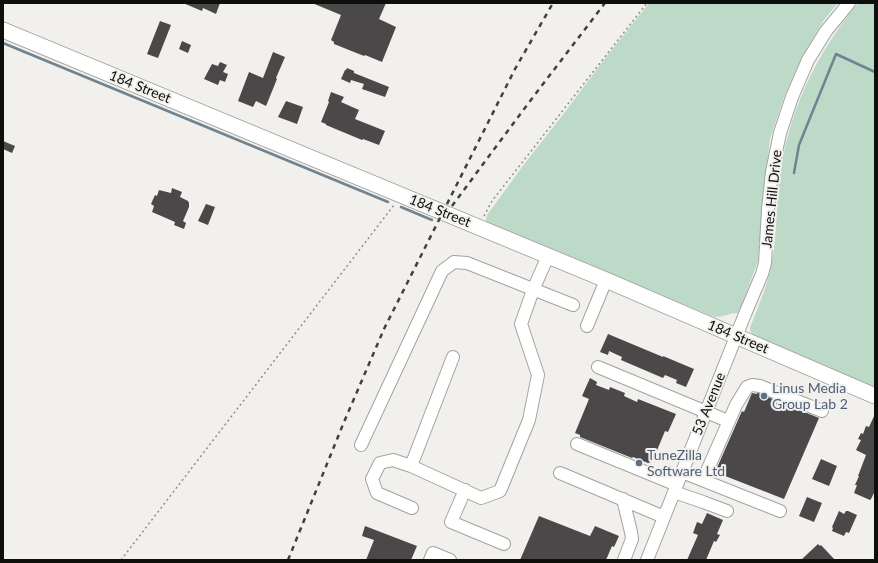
<!DOCTYPE html>
<style>
body{margin:0}
#map{position:relative;width:878px;height:563px;overflow:hidden;background:#f1f0ed;font-family:Lato,sans-serif}
canvas{display:block}
.frame{position:absolute;inset:0;border:4px solid #0e0e0d;pointer-events:none}
</style>
<div id="map">
<canvas width="878" height="563"></canvas>
<div class="frame"></div>
</div>
<script>
const g = document.querySelector('canvas').getContext('2d');
g.lineJoin = 'round';
function fill(path, color) { g.fillStyle = color; g.fill(path, 'evenodd'); }
function trace(path, color, width, dash) { g.strokeStyle = color; g.lineWidth = width; g.lineCap = dash ? 'butt' : 'round'; g.setLineDash(dash || []); g.stroke(path); }
function drawText(font, color, halo, rows, align = 'center') {
  g.font = font + ' Lato,sans-serif'; g.lineWidth = 4; g.setLineDash([]); g.textBaseline = 'middle'; g.strokeStyle = halo; g.fillStyle = color; for (const [text, x, y, turn = 0] of rows) {
    g.save(); g.translate(x, y); g.rotate((+turn || 0) * Math.PI / 180); g.textAlign = isNaN(turn) ? turn : align; if (halo) g.strokeText(text, 0, 0); g.fillText(text, 0, 0); g.restore();
  }
}
fill(new Path2D(`
 M649 3H838L824 20 803 55 783 100 770 139 765 182 758 261 744 299 738 313C728 313 721 319 712 316L488 223C485 221 486 219 487 215L525 163 565 112 603 61Z
 M858 3H875V389L754 336 750 331V328C758 306 768 285 772 262 777 235 776 207 779 180 788 113 815 55 858 3Z`), '#bdd9c8');
trace(new Path2D(`
 M3 43 388 202
 M794 173 799 145 836 54 875 72
 M401 207 432 220`), '#6f8390', 2.5);
fill(new Path2D(`
 M183 3H220L216 14 203 8 202 11Z
 M312 3H386L379 19 396 27 382 62 365 55 364 56 334 44V42L331 40 341 15Z
 M160 21 171 25 158 58 147 54Z
 M182 41 191 45 188 53 179 49Z
 M273 52 285 57 276 78 277 79 266 106 256 101 253 107 238 101 249 72 263 78Z
 M220 62 227 65 223 72 228 74 225 82 220 80 218 85 204 79 212 64 218 66Z
 M347 68 354 71V73L389 87 385 97 362 89 364 84 351 80 350 83 341 79 345 70H346Z
 M331 92 344 97 341 102 359 110 355 119 385 131 379 145 363 139 362 140 326 125V124L321 122 329 102 328 101Z
 M286 101 303 107 297 124 278 117Z
 M3 141 15 146 12 153 3 149Z
 M172 188 182 192 180 197 188 201 189 203V207L183 221 186 223 184 229 174 225 175 222 152 212 154 206 151 204 155 195 157 196 159 190 171 193Z
 M206 204 215 207 208 225 198 221Z
 M608 334 663 357V356L694 369 686 387 676 383 677 380 665 375 663 378 621 360 622 357 609 351 608 355 600 352Z
 M590 378 597 382 596 385 609 390 610 387 625 393 624 396 637 402 638 399 676 414 668 432 665 431 653 460 651 462 648 463 633 457 632 458 580 437V435L575 433 589 399 582 396Z
 M752 393 757 394V393H758L819 418 784 499 720 474 721 472 716 470 742 411 744 412Z
 M875 414V491L871 499 870 500 854 493 857 485H855L859 476H858L866 455 856 450 861 440 858 439 861 433 863 434 866 426 869 427Z
 M821 459 837 466 829 486 812 479Z
 M807 497 822 503 814 522 799 516Z
 M839 511 844 514 846 511H848L857 515 849 533 846 532 844 536 832 531 833 528 832 527Z
 M707 513 723 520 717 534 720 535 716 542 714 541 706 560H687L698 535 693 533 697 522 702 524Z
 M539 516 590 536 595 526 619 536 614 547 612 546 606 560H520Z
 M365 526 417 546 411 560H366L374 540 362 536Z
 M818 544 820 546 821 545 835 560H801Z`), '#4b484a');
const minor = new Path2D(`
 M587 326 606 280
 M453 357 411 466 481 498 500 491 529 420 538 375 521 324 533 290 548 256
 M598 367 728 421
 M577 444 677 485
 M361 445 442 271 454 262 467 263 573 305
 M411 466 393 460 380 463 372 479 377 493 412 508
 M682 472 780 511
 M560 473 664 517
 M703 480 736 405 747 387 752 385 760 386 822 411
 M465 490 451 522 504 544
 M674 492 703 502 727 511
 M623 499 631 532 632 539 624 560
 M430 560 433 553 450 560
 M647 560 745 314 762 274 765 263 768 209 772 172 780 133 792 97 808 60 826 31 849 3`);
const major = new Path2D(`
 M3 30 606 280 875 396`);
trace(minor, '#a3a29f', 14);
trace(major, '#a3a29f', 17);
trace(new Path2D(`
 M484 216 492 201 647 3
 M121 560 394 205`), '#8f8e8c', 1.5, [2, 3]);
trace(minor, '#fff', 12);
trace(major, '#fff', 15);
trace(new Path2D(`
 M446 214 527 105 605 3
 M288 560 344 422 384 329 515 69 553 3`), '#40403e', 2.5, [5, 5]);
for (const [x, y, r, color] of [
 [764,396,4,"#5c6f8a"],
 [639,463,4,"#5c6f8a"]
]) { const dot = new Path2D(); dot.arc(x, y, r, 0, 2 * Math.PI); g.fillStyle = color; g.fill(dot); trace(dot, '#f1f0ed', 1.5); }
drawText('14px', '#0e0e0d', '#f1f0ed', [
 ["184 Street",140,87,22],
 ["James Hill Drive",772,199,-84],
 ["184 Street",440,211,22],
 ["184 Street",738,337,23],
 ["53 Avenue",709,404,-68]
]);
drawText('14px', '#4e5e75', '#f1f0ed', [
 ["Linus Media",772,388],
 ["Group Lab 2",772,404],
 ["TuneZilla",647,455],
 ["Software Ltd",647,471]
], 'left');
</script>
